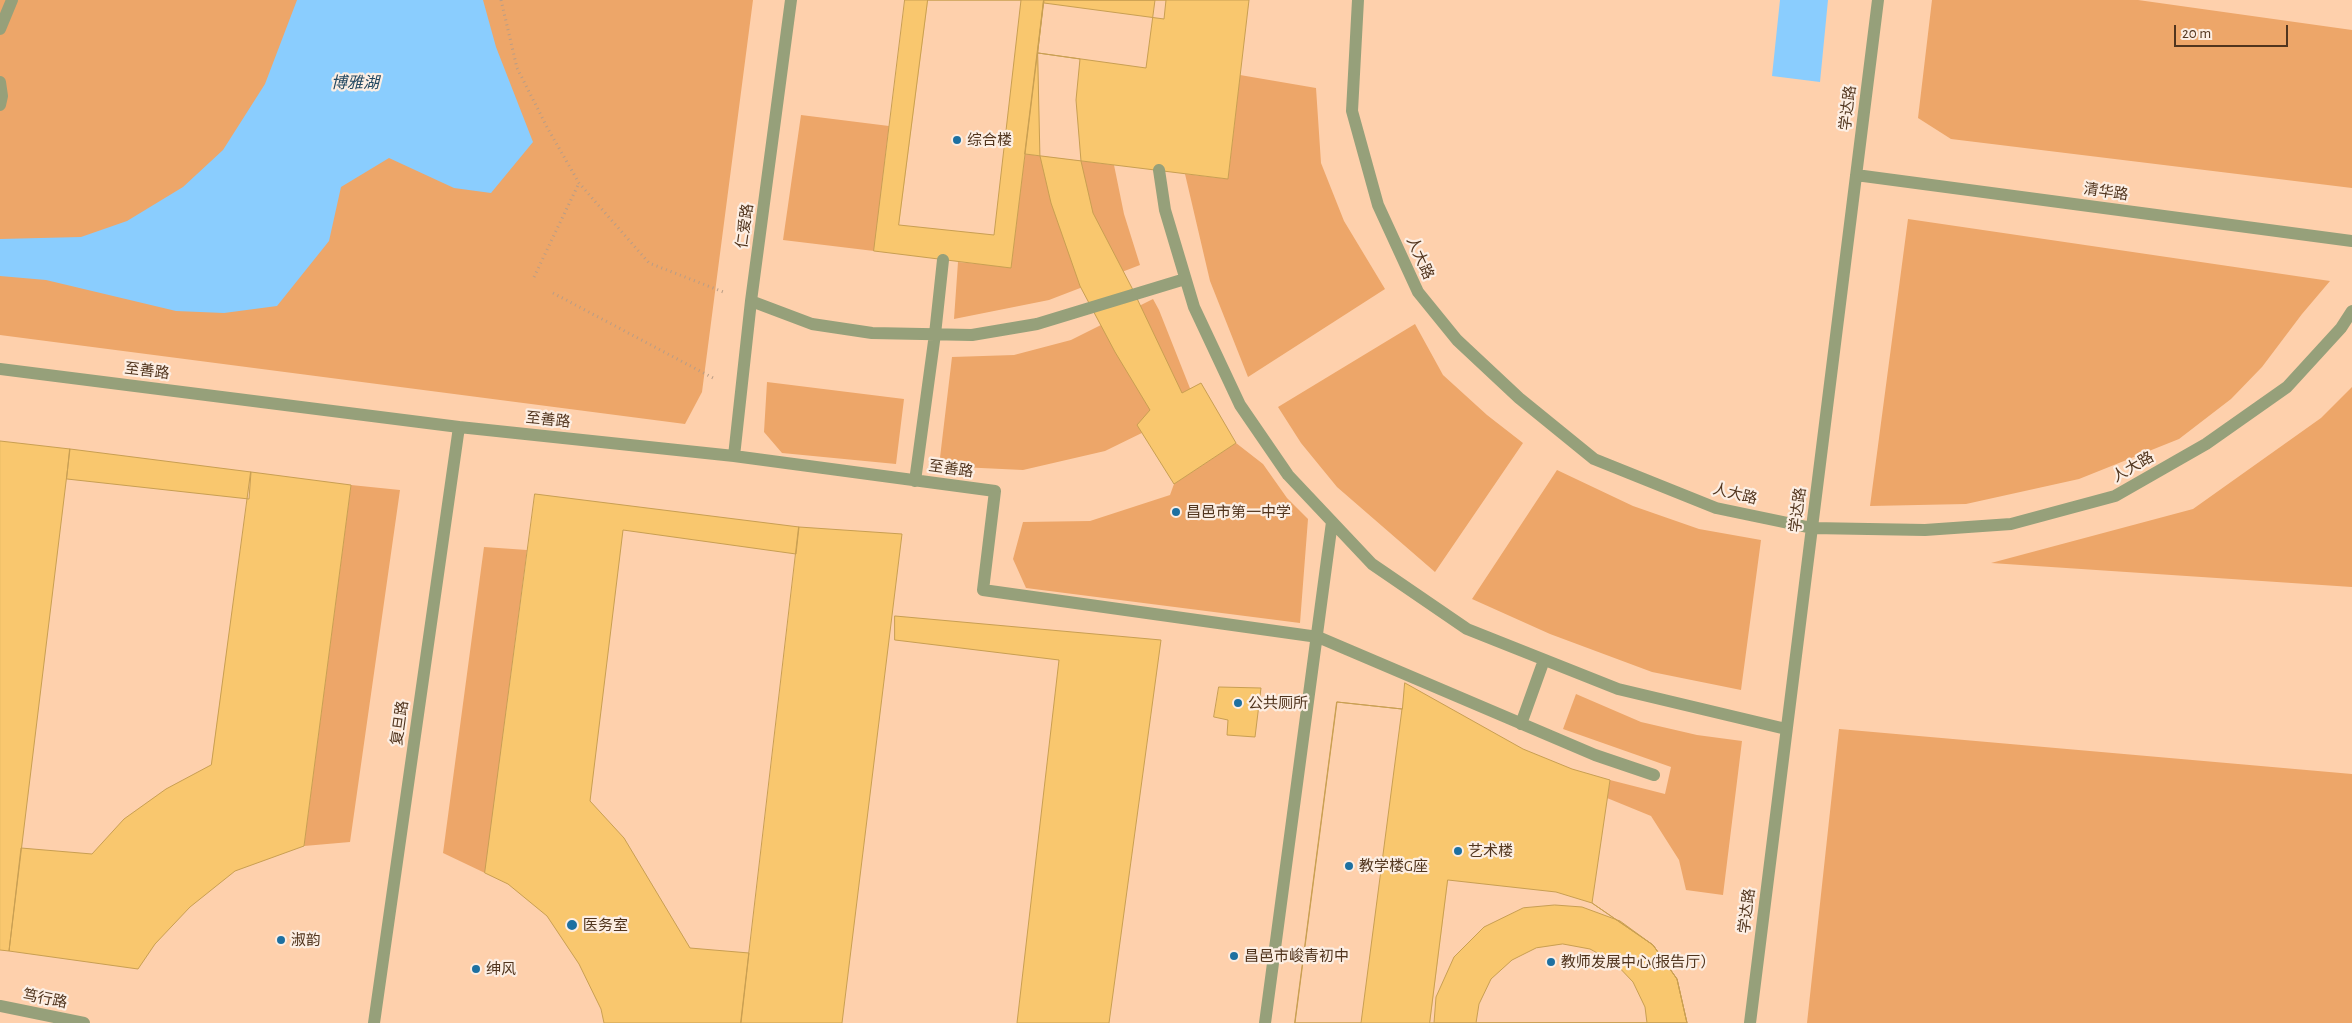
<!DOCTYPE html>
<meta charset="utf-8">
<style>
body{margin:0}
#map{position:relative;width:2352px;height:1023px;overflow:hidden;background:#fadec7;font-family:"Alegreya Sans",sans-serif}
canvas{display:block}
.scale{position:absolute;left:2174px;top:25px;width:114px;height:22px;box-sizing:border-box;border:2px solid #51351e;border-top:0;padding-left:6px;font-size:15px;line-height:18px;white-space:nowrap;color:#51351e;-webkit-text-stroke:4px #fceee3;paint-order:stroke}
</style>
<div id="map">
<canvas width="2352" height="1023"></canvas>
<div class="scale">20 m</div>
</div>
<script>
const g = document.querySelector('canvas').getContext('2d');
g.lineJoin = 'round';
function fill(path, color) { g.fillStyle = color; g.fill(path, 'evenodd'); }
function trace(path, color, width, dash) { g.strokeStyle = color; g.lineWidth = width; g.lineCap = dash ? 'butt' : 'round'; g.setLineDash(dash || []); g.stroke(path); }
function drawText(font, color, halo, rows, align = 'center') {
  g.font = font + ' "Alegreya Sans","Noto Sans SC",sans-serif'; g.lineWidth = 4.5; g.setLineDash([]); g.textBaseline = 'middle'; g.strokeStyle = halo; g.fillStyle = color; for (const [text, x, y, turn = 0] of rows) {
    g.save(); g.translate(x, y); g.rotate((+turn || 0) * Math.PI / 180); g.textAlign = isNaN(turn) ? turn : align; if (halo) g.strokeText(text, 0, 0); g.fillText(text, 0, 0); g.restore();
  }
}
fill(new Path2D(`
 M0 0H2352V1023H0Z`), '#fed0ac');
fill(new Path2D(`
 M0 0H753L702 392 685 424 0 335Z
 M1932 0H2138L2352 30V188L1951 139 1918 118Z
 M1240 75 1316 88 1321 163 1344 221 1385 289 1248 377 1210 281 1185 174 1228 179Z
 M801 115 889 126 874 251 783 240Z
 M1025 154 1114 165 1124 214 1140 265 1049 300 954 319 958 262 1011 267Z
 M1908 219 2330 281 2302 314 2262 367 2231 399 2179 439 2079 479 1966 504 1870 506Z
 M1153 299 1159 310 1197 406 1105 451 1023 470 939 466 952 357 1014 355 1071 340Z
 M1415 324 1443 375 1487 415 1523 443 1435 572 1337 487 1301 443 1278 407Z
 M767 382 904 399 896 464 782 453 764 432Z
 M2352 387V587L1991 563 2193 509 2321 418Z
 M1236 443 1263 464 1287 498 1308 519 1300 623 1026 588 1013 559 1023 522 1090 521 1170 495 1174 484Z
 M1557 470 1633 506 1699 529 1761 540 1741 690 1652 672 1550 634 1472 599Z
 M351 485 400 490 350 842 304 846Z
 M484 547 527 550 485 873 443 853Z
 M1576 694 1641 722 1697 735 1742 741 1723 895 1686 890 1679 860 1651 816 1607 798 1610 780 1665 794 1671 767 1563 729Z
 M1839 729 2352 774V1023H1807Z`), '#eda669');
fill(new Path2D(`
 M297 0H483L496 47 533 142 491 193 454 188 389 158 341 187 329 241 277 306 224 313 176 311 46 280 0 276V239L81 237 127 221 183 187 223 150 265 84Z
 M1780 0H1828L1820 82 1772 76Z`), '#8acdfe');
const building = new Path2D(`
 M905 0H1044L1011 268 874 251Z
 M928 0H1021L994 235 899 225Z
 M1044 0H1249L1228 179 1025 154Z
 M1044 0H1155L1146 68 1038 53Z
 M1044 0H1166L1164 19 1044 3Z
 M1038 53 1080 59 1076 100 1081 161 1093 213 1132 288 1182 393 1201 383 1236 443 1174 484 1137 425 1150 410 1115 352 1080 286 1051 203 1040 156Z
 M0 441 70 449 9 951 0 950Z
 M70 449 251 472 249 499 67 479Z
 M251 472 351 485 304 846 235 871 190 907 155 944 138 969 9 951 21 848 92 854 124 819 166 789 211 765Z
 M535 494 799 527 796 554 623 530 590 801 624 838 690 948 749 953 741 1023H604L601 1009 579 964 547 916 508 884 485 873Z
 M799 527 902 534 842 1023H741Z
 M895 616 1161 640 1109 1023H1017L1059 660 895 640Z
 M1405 683 1523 749 1572 769 1610 780 1592 903 1653 945 1677 979 1687 1023H1295L1337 702 1402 709Z
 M1219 687 1261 688 1255 737 1227 735 1228 720 1214 717Z
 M1337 702 1402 709 1361 1023H1295Z
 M1448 880 1556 892 1592 903 1653 945 1677 979 1687 1023H1430Z
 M1555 905 1582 907 1620 921 1653 945 1677 979 1687 1023H1434L1436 997 1454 957 1484 927 1523 908Z
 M1563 944 1590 949 1614 962 1633 982 1645 1007 1647 1023H1476L1479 1004 1491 979 1512 960 1536 948Z`);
fill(building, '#f9c76e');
trace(building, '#c99f52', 1);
trace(new Path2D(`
 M501 0 517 68 548 129 579 183 649 263 726 293
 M534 277 579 183
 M553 293 715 379`), '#b99d86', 3, [1, 4]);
trace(new Path2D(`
 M1358 0 1352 111 1378 205 1418 292 1457 340 1519 398 1594 459 1716 508 1812 528 1925 530 2011 524 2115 496 2206 444 2287 387 2341 328 2352 311
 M0 29 12 0
 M0 82 2 96 0 105
 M1159 170 1165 210 1194 307 1240 405 1288 475 1372 564 1467 629 1618 689 1786 729
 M1856 175 2352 241
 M751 301 812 324 872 333 972 335 1037 324 1185 279
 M0 369 459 427 734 456 995 491 983 590 1318 637 1595 755 1654 775
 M734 456 751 301 791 0
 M915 481 935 334 943 260
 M1521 724 1544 660
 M0 1006 84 1023
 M374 1023 459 427
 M1265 1023 1332 522
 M1750 1023 1878 0`), '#96a07a', 12);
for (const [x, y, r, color] of [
 [957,140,5,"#1d70a1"],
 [1176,512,5,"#1d70a1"],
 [1238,703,5,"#1d70a1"],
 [1458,851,5,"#1d70a1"],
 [1349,866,5,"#1d70a1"],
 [572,925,6,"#1d70a1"],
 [281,940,5,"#1d70a1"],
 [1234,956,5,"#1d70a1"],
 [1551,962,5,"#1d70a1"],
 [476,969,5,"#1d70a1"]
]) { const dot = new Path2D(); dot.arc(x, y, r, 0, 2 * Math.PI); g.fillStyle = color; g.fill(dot); trace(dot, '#fceee3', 2); }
drawText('15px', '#51351e', '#fceee3', [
 ["学达路",1848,108,-83],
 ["清华路",2106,192,8],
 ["仁爱路",745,226,-82],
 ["人大路",1420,258,66],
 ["至善路",147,371,7],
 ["至善路",548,420,6],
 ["人大路",2133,467,-30],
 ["至善路",951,469,8],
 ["人大路",1735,494,14],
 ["学达路",1798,510,-83],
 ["复旦路",400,723,-82],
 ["学达路",1747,911,-83],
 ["笃行路",45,999,11]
]);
drawText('15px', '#51351e', '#fceee3', [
 ["综合楼",967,140],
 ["昌邑市第一中学",1186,512],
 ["公共厕所",1248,703],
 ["艺术楼",1468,851],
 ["教学楼G座",1359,866],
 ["医务室",583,925],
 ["淑韵",291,940],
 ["昌邑市峻青初中",1244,956],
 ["教师发展中心(报告厅）",1561,962],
 ["绅风",486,969]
], 'left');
drawText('italic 16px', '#224760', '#fceee3', [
 ["博雅湖",355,83]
]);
</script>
